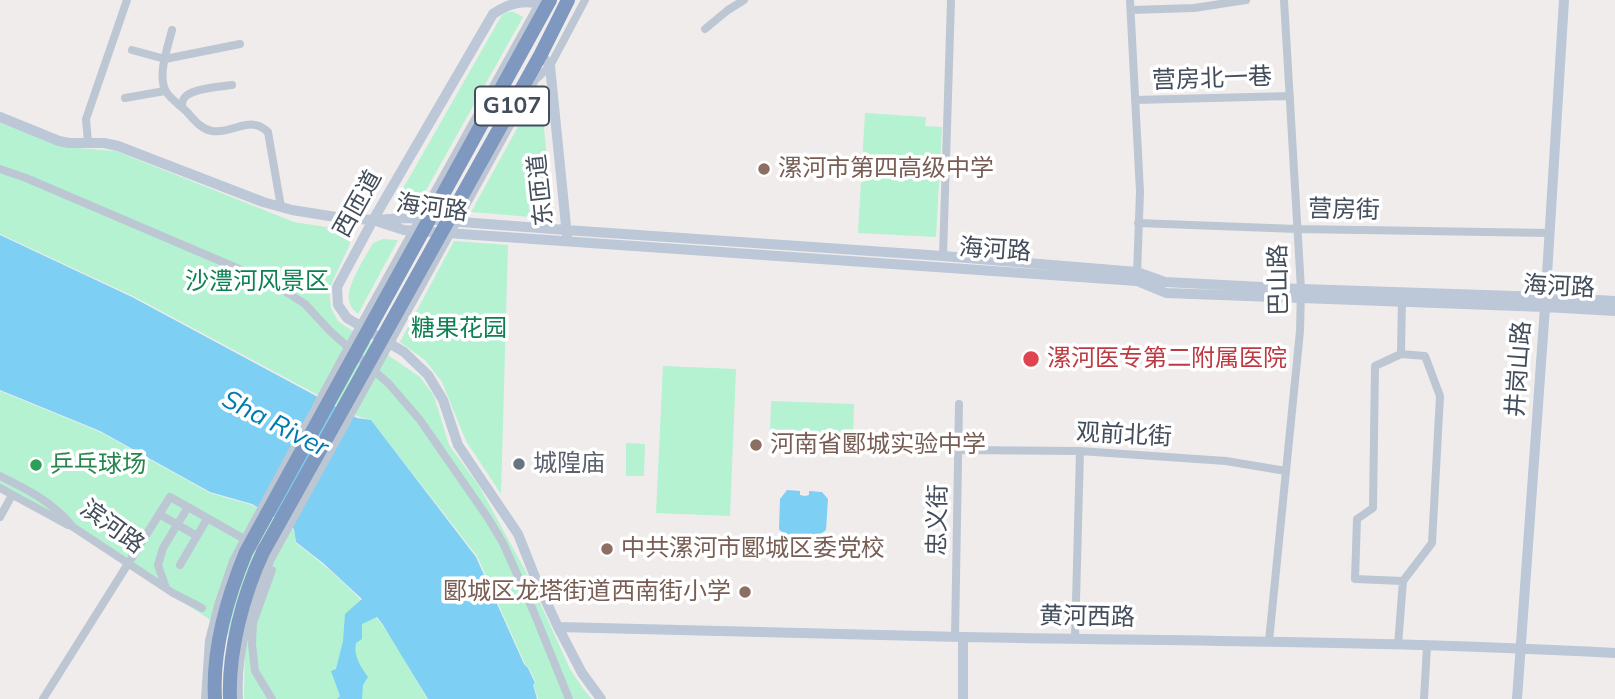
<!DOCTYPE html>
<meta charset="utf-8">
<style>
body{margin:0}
canvas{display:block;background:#efeceb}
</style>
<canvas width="1615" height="699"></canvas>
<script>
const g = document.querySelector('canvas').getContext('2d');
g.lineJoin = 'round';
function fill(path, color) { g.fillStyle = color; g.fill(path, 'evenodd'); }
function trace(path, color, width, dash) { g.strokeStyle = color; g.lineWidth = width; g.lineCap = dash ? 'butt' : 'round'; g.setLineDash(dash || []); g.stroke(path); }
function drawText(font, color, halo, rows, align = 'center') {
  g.font = font + ' Mulish,"Noto Sans SC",sans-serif'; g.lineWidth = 7; g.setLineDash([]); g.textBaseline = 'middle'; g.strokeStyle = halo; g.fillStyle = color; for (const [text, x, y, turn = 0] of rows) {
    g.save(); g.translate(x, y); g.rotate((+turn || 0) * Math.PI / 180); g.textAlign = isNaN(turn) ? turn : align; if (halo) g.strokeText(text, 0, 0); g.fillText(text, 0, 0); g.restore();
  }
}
fill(new Path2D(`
 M508 12H514L523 17 416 208 403 198 401 192 502 15Z
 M540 87 552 210 548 216 543 218 471 212Z
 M865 113 926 117 925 126 942 127 936 237 858 233Z
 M0 123 64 147 116 151 294 222 339 229 350 236V244L329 289 331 308 338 321 420 377 434 396 449 445 479 486 525 570 570 669 584 690 592 699H538L533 685 536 683 529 668 525 664 477 556 371 420 357 416 133 296 0 234Z
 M383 239 398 240 358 314C354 310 350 307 349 300 346 286 366 256 373 243Z
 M454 241 508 245 501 494 466 441 442 382 425 360 400 342Z
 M663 366 736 369 730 516 656 513Z
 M0 391 100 432 210 493 252 505 294 530 296 543C327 567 359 594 382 625 399 648 413 675 427 699H244L245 647 206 617 73 531 0 491Z
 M771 401 854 404 853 438 770 434Z
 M626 443 645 444 644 476H626Z`), '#b4f2d2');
fill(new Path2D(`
 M0 235 132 297 357 418 371 420 476 557 524 664 528 668 535 683 533 685 537 699H428L383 625 377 617 362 624V639L356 643C353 656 361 667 368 677L363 685 362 699H337L340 696 331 671 336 669 343 641 345 614 362 599 323 563 296 542 294 529 252 504 210 492 100 431 0 390Z
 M787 490 800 491V495L805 496 809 495V491L822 492 828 499 826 530 817 537H786L779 529 780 499Z`), '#7dd0f3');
trace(new Path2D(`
 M1130 0 1140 192 1137 275
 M1131 10 1194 8 1246 0
 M705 29 728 10 744 0
 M172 30C168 47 156 78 167 93 172 100 181 106 187 112 194 120 201 129 212 131 235 134 249 114 268 132L281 207
 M132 50 165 59 240 44
 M125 98 165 91
 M1135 100 1290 96
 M182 107C182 103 182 100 186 96 195 88 220 87 232 85
 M88 142 86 119 127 0
 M0 169 26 178 272 283 305 304 330 331 389 384 420 420 488 518 503 543 533 610 569 699
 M1138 223 1297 229 1550 233
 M943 256 951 0
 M1401 354 1402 298
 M959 450 1080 451 1226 461 1286 471
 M0 476C27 489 54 503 73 527L173 593 202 608
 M0 488 68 525
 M159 514 197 536
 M0 517 12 495
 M180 565 207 519
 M272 570 253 623 252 644 255 671 272 699
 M166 588 158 565 163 548 188 507 267 552
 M955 637 959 404
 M1075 638 1080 451
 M1269 641 1300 331 1301 289 1284 0
 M1398 645 1403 581 1432 543 1440 396 1425 356 1401 354 1375 366 1373 508 1357 519 1355 579 1403 581
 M43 699 170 497 188 507
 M205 699 209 640 219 602 233 561 344 355 541 0
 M239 699C236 650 252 603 271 559L535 80 550 66 585 0
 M1424 699 1427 646`), '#bdc7d3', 8);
trace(new Path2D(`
 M548 5C525 0 512 1 493 14L373 220 337 287 338 305 347 318 404 352 428 375 443 400 458 445 518 534 537 582 558 627 582 673 601 699
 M541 54 550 66 567 236
 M0 117 59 141 69 143H104L118 146 263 202 292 210 342 218 373 220 408 218 566 230 943 256 1137 272 1165 282 1301 289 1545 297 1615 301
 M379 222 404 230 1137 281 1166 293 1545 307 1615 311
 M558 627C693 630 827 634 962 637 1179 641 1397 641 1615 653
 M963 699V637
 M1517 699 1545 307 1564 0`), '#bcc7d7', 10);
trace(new Path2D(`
 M215 699C212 649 227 598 246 552L550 0
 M230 699C228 651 243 595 263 552L541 54 568 0`), '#7e98c0', 14);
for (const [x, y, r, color] of [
 [764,169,7,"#8d6e63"],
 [1031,359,9,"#e0444e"],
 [756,445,7,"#8d6e63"],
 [519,464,7,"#6b7280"],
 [36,465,7,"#2e9e5b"],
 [607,549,7,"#8d6e63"],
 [745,592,7,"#8d6e63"]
]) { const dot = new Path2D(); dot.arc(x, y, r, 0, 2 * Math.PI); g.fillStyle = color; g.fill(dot); trace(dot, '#fff', 2.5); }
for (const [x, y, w] of [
 [512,106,74]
]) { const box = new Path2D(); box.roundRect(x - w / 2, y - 19.5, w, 39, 5); g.fillStyle = '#fff'; g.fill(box); trace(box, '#434d5b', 2); }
drawText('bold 23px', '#434d5b', null, [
 ["G107",512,106]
]);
drawText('24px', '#434d5b', '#fff', [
 ["营房北一巷",1212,79,-2],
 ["东匝道",541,190,-96],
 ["西匝道",358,204,-61],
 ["海河路",432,208,8],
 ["营房街",1344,210,1],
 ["海河路",995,250,4],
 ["巴山路",1279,280,-91],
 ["海河路",1559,287,3],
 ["井岗山路",1519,369,-86],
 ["观前北街",1124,435,3],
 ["忠义街",938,520,-89],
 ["滨河路",112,527,36],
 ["黄河西路",1087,617,1]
]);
drawText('24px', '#785e54', '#fff', [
 ["漯河市第四高级中学",778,169],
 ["河南省郾城实验中学",770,445],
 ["中共漯河市郾城区委党校",621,549],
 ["郾城区龙塔街道西南街小学",731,592,"right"]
], 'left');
drawText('24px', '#0e8152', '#fff', [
 ["沙澧河风景区",257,282],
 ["糖果花园",459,329]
]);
drawText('24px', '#be3a42', '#fff', [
 ["漯河医专第二附属医院",1047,359]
], 'left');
drawText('24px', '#5b616d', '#fff', [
 ["城隍庙",533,464]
], 'left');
drawText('24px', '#27864d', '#fff', [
 ["乒乓球场",50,465]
], 'left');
drawText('italic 26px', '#007bb0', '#fff', [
 ["Sha River",275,424,27]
]);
</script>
